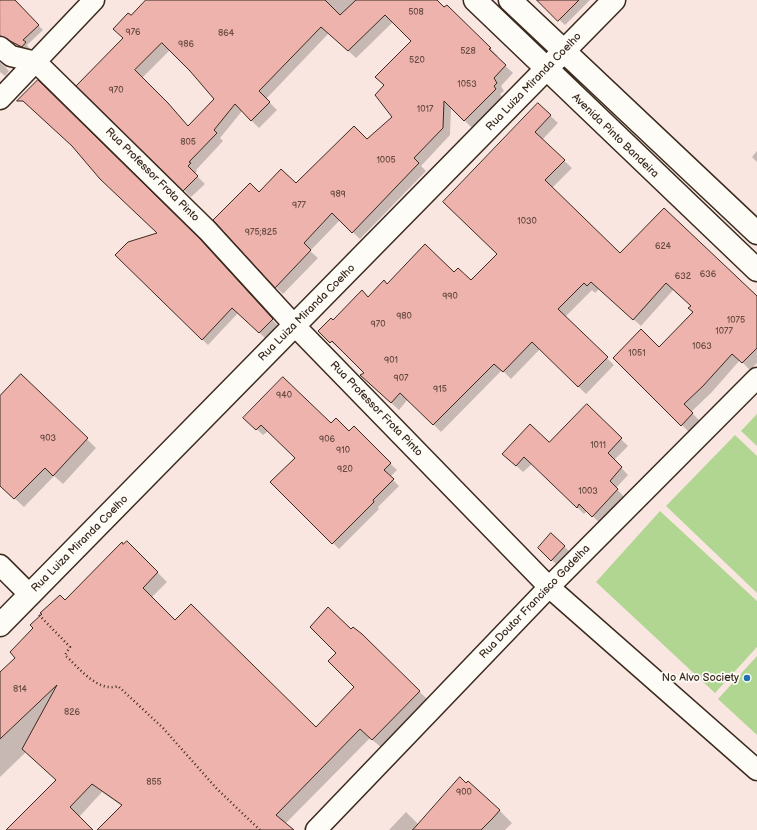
<!DOCTYPE html>
<style>
body{margin:0}
canvas{display:block;background:#f9e6e1}
</style>
<canvas width="757" height="830"></canvas>
<script>
const g = document.querySelector('canvas').getContext('2d');
g.lineJoin = 'round';
function fill(path, color) { g.fillStyle = color; g.fill(path, 'evenodd'); }
function trace(path, color, width, dash) { g.strokeStyle = color; g.lineWidth = width; g.lineCap = dash ? 'butt' : 'round'; g.setLineDash(dash || []); g.stroke(path); }
function drawText(font, color, halo, rows, align = 'center') {
  g.font = font + ' "Balsamiq Sans",sans-serif'; g.lineWidth = 3.5; g.setLineDash([]); g.textBaseline = 'middle'; g.strokeStyle = halo; g.fillStyle = color; for (const [text, x, y, turn = 0] of rows) {
    g.save(); g.translate(x, y); g.rotate((+turn || 0) * Math.PI / 180); g.textAlign = isNaN(turn) ? turn : align; if (halo) g.strokeText(text, 0, 0); g.fillText(text, 0, 0); g.restore();
  }
}
fill(new Path2D(`
 M757 414V446L741 431Z
 M735 435 757 456V593L666 506Z
 M660 511 757 601V647L715 693 596 582Z
 M757 656V735L718 699Z`), '#b0d691');
fill(new Path2D(`
 M0 0H13L43 30 27 45 29 48 27 51 8 40 0 41Z
 M147 0H436L444 9 447 6 498 56 496 57 513 73 501 86 504 91 500 94 502 97 472 128 451 107 450 135 421 166 426 171 360 239 340 220 310 251 318 258 283 294 276 287 259 194 296 184 367 141 393 117 385 86 413 41 393 22 356 58 329 33 266 99 277 110 259 128 242 111 220 138 223 141 196 170 197 171 195 174 205 184 191 197 78 86 124 38 131 17ZM170 50 216 99 188 127 142 78Z
 M538 0H590L565 25Z
 M0 62 9 71 5 76 0 72Z
 M538 104 558 123 542 140 572 168 552 188 620 254 757 297V363L750 370 740 360 711 393 691 412 700 421 689 432 614 358 659 348 694 312 692 306 674 289 641 326 599 289 595 293 592 290 565 317 614 365 586 394 540 349 511 379 502 370 441 432 408 399 399 410 369 383 366 373 319 331 388 285 454 274 471 282 498 254Z
 M757 151V162L752 157Z
 M205 246 278 326 265 338 238 313 208 345 116 255Z
 M21 375 96 448 63 484 54 476 24 507 0 485V395Z
 M587 406 628 446 614 460 628 475 616 488 624 497 600 523 587 511 584 514 532 464 523 472 511 461 549 444Z
 M245 418 331 424 349 432 354 428 397 470 390 477 399 486 378 507 379 509 339 549 272 482 296 458 268 431 263 435Z
 M551 534 569 551 556 564 539 548Z
 M127 542 167 582 151 598 175 622 316 728 355 687 338 653 351 630 361 634 429 701 382 748 370 738 285 824 292 830H99L122 806 102 792 79 817 92 830H8L57 781 26 752 0 777V673L16 657 65 602Z
 M499 810 512 823 505 830H389L406 812 419 825Z`), '#0003');
const building = new Path2D(`
 M0 0H15L39 25 23 40 26 42 22 47 0 36Z
 M146 0H325L340 15 356 0H437L444 7 447 5 491 48 489 49 506 65 494 78 497 83 494 86 496 89 464 121 444 101 443 128 414 158 419 163 352 233 332 213 304 243 311 250 275 288 213 220 250 183 259 192 281 169 296 183 354 126 367 139 392 117 375 95 384 85 375 77 411 41 385 15 348 51 321 27 259 91 270 102 251 121 235 104 214 130 217 133 189 162 191 163 188 166 198 176 183 191 76 86 123 38 113 29 128 13 131 15ZM162 43 190 71 214 99 188 126 168 103 135 70Z
 M537 0H579L558 21Z
 M38 80 200 239 273 319 259 333 232 308 202 340 115 255 128 242 157 233 100 179 72 146 23 101H17Z
 M538 103 551 115 535 132 565 160 545 180 620 253 664 208 757 296V348L742 363 732 354 703 386 684 404 693 413 681 426 613 358 641 329 659 347 693 312 688 308 691 306 666 283 633 320 591 282 587 286 584 283 558 309 608 357 578 387 532 342 503 372 494 364 433 425 400 393 391 403 360 375 364 373 332 341 330 343 318 331 331 318 333 320 362 290 368 297 384 280 387 284 425 244 454 272 458 268 471 280 497 254 443 202Z
 M21 374 88 438 53 476 45 468 14 499 0 486V396Z
 M283 377 331 423 336 418 349 431 354 426 391 463 384 470 394 479 373 500 374 502 332 544 270 482 295 458 261 425 256 430 243 418Z
 M587 404 622 438 608 453 622 467 610 481 618 489 592 517 579 504 577 508 524 457 516 466 502 454 530 424 549 442Z
 M551 533 565 546 551 561 538 548Z
 M127 541 158 572 143 588 175 620 191 604 316 727 354 687 328 661 336 653 310 627 328 607 351 629 353 627 362 634 420 691 372 740 360 729 276 815 294 830H97L122 805 92 784 70 807 93 830H6L56 780 22 749 57 685 0 739V672L15 658 10 652 33 628 30 625 42 614 40 613 60 595 65 600 122 542 123 544Z
 M460 777 466 783 468 781 500 810 493 818 481 830H413Z`);
fill(building, '#efb3ae');
trace(building, '#3b2a1e', 1);
const minor = new Path2D(`
 M0 47 11 56 36 62 208 231 295 326 549 587 757 770
 M0 99 94 0
 M0 565 30 595
 M316 830 549 587 757 378`);
const tertiary = new Path2D(`
 M0 625 614 0`);
const secondary = new Path2D(`
 M475 0 757 270
 M510 0 757 233`);
trace(minor, '#3b2a1e', 23);
trace(tertiary, '#3b2a1e', 25);
trace(secondary, '#3b2a1e', 25);
trace(new Path2D(`
 M39 615 70 647 65 655C78 667 98 693 118 686L163 728 217 789 260 830`), '#3b2a1e', 2.5, [1, 3]);
trace(minor, '#fdfcf7', 20);
trace(tertiary, '#fdfcf7', 22);
trace(secondary, '#fdfcf7', 22);
for (const [x, y, r, color] of [
 [747,678,4,"#1f6fb2"]
]) { const dot = new Path2D(); dot.arc(x, y, r, 0, 2 * Math.PI); g.fillStyle = color; g.fill(dot); trace(dot, '#fdfcf7', 1.5); }
drawText('9px', '#684c42', null, [
 ["508",416,13],
 ["976",133,33],
 ["864",226,34],
 ["986",186,45],
 ["528",468,52],
 ["520",417,61],
 ["1053",467,85],
 ["970",116,91],
 ["1017",425,110],
 ["805",188,143],
 ["1005",386,161],
 ["989",338,195],
 ["977",299,206],
 ["1030",527,222],
 ["975;825",261,233],
 ["624",663,247],
 ["636",708,275],
 ["632",683,277],
 ["990",450,297],
 ["980",404,317],
 ["1075",736,321],
 ["970",378,325],
 ["1077",724,332],
 ["1063",702,347],
 ["1051",637,354],
 ["901",391,361],
 ["907",401,379],
 ["915",440,390],
 ["940",284,396],
 ["903",48,439],
 ["906",327,440],
 ["1011",598,446],
 ["910",343,451],
 ["920",345,470],
 ["1003",588,492],
 ["814",20,690],
 ["826",72,713],
 ["855",154,783],
 ["900",464,793]
]);
drawText('11px', '#3b2a1e', '#fdfcf7', [
 ["Rua Luiza Miranda Coelho",534,82,-46],
 ["Avenida Pinto Bandeira",615,136,44],
 ["Rua Professor Frota Pinto",152,175,45],
 ["Rua Luiza Miranda Coelho",307,313,-45],
 ["Rua Professor Frota Pinto",376,409,46],
 ["Rua Luiza Miranda Coelho",80,544,-45],
 ["Rua Doutor Francisco Gadelha",535,602,-46]
]);
drawText('11px', '#3b2a1e', '#fdfcf7', [
 ["No Alvo Society",739,678]
], 'right');
</script>
